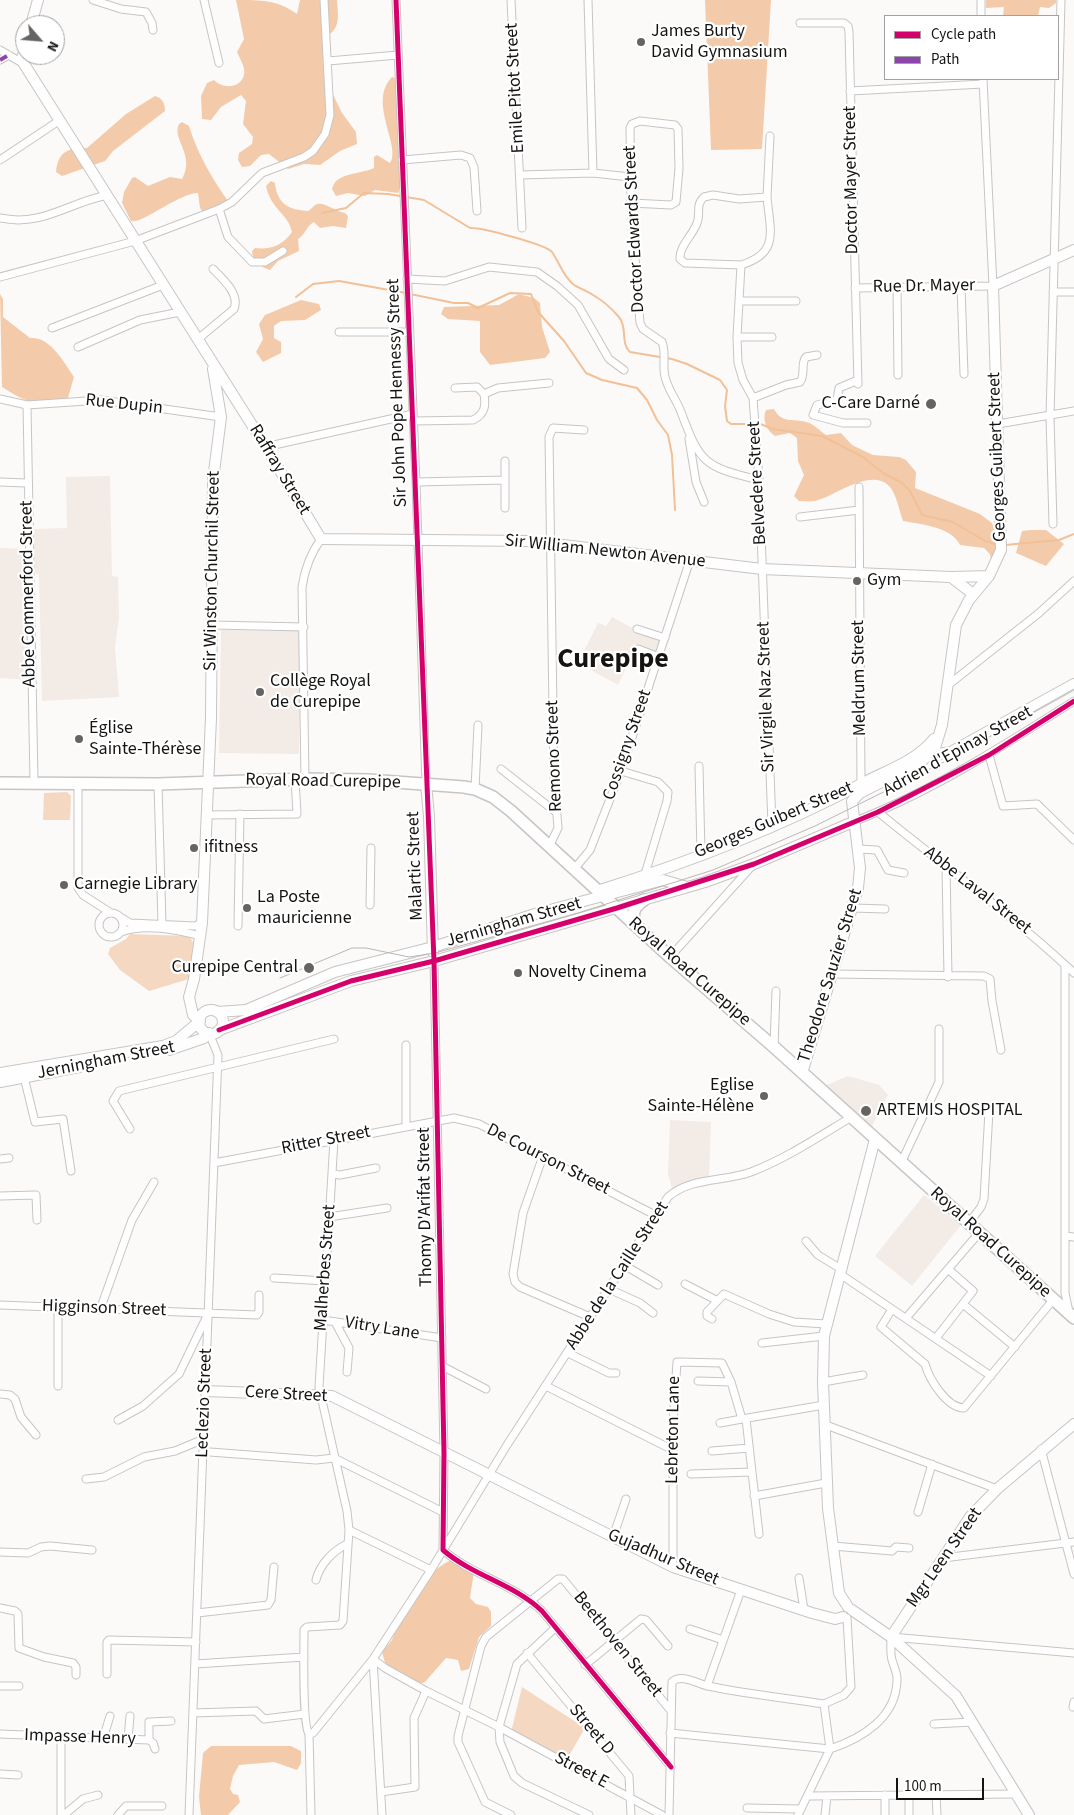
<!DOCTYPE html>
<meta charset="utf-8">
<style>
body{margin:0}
#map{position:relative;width:1074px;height:1815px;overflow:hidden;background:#fcfaf8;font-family:"Source Sans 3",sans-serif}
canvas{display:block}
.legend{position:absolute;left:884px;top:15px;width:175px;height:65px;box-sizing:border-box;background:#fff;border:1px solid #a1a1a1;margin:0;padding:6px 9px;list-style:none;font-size:15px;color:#151413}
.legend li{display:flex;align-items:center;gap:10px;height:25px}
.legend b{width:25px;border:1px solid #a1a1a1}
.north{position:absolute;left:15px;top:15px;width:50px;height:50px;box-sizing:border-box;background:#fff;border:1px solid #a1a1a1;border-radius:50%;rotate:117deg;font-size:14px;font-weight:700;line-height:20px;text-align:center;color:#151413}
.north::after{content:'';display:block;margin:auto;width:18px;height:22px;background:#666463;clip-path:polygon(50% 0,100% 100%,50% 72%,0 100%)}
.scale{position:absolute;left:896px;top:1778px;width:88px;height:22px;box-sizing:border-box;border:2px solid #151413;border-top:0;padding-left:6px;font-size:15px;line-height:18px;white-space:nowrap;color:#151413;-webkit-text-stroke:4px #fff;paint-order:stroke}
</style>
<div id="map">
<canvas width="1074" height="1815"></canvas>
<ul class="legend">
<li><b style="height:6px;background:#d6006c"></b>Cycle path</li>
<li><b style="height:6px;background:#8e44ad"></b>Path</li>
</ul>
<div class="north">N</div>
<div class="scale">100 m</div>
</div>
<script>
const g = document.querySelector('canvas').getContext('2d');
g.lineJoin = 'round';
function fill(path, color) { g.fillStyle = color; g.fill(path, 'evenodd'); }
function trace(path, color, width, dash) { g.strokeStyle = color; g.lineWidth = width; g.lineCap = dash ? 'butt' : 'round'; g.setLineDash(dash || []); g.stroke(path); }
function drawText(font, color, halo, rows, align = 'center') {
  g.font = font + ' "Source Sans 3",sans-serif'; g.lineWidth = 4.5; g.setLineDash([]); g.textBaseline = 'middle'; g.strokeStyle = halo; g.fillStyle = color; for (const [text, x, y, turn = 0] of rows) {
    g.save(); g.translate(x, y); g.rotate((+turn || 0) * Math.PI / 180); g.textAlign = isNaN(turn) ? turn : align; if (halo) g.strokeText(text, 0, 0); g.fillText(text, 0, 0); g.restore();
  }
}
fill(new Path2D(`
 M110 476 112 576 118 577 119 618 115 647 119 697 42 701 39 575 35 572 34 529 67 528 66 477Z
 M0 548 27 549 32 680 0 678Z
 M612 617 638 631 663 639 657 655 636 647 618 685 578 663 598 623 606 626Z
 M221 630 301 631 299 754 219 753Z
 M848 1076 879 1085 888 1095 872 1126 822 1087Z
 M670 1120 711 1122 709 1179 672 1189 668 1174Z
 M924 1195 961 1225 912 1286 875 1256Z`), '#f2ebe6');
fill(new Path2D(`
 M67 792 71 796 70 820H43L44 793Z
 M130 934 189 936 195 945 192 978 149 991 120 970 108 954 110 948 126 939Z
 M522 1687 585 1728 566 1761 511 1732Z`), '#f5d8c1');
fill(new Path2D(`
 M236 0C262 0 278 0 297 14L300 0H337C338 15 341 28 327 36L324 76 342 113 356 132 357 144 340 151 320 165 304 164 288 169 269 154 261 155 250 166 242 167 238 160 239 153 252 144 253 137 243 124 246 101 241 95 221 107 211 120 202 119 201 96 207 83 214 80C221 88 240 90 244 75 246 68 240 59 237 52L244 39Z
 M705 0H771L762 149 711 150Z
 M986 0H1056V3L1049 8 1040 7 1038 16H1003L1004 7 986 8Z
 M392 77 399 79 402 167C399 176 402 186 398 193L375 190 365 196 348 193 336 196 332 189C336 172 359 175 374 168V157L377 155 390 163C402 147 367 102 392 77Z
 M155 96C162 98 165 103 165 111L113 151 105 161 62 176 56 172C58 151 68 148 87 148L126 114Z
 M182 122 189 126C197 153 213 180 230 204L205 215 200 208 198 193C179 193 141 225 131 221L122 203 124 192 132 178 135 177 148 186 170 177 182 179C196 155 171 139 179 124Z
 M271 181 275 183C277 204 289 210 308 211 311 210 314 204 318 204 324 202 337 212 345 213L348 216 346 228 333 226 320 228 314 222C306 226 306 234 298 239L299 251 278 261 270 270C261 267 252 261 252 251L255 248C271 250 283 245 292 232 288 213 271 210 266 186Z
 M0 294 3 299V317L30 338C50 336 64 362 74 377L68 398C35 405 30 405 2 387Z
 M519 294 534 298 540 303 542 327 550 352 545 358 490 365 480 352V321L448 319 441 314 444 307 499 305Z
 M301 300 319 304 321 310 305 320 281 321 274 326V338L281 342V353L263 362 256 352 263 339 259 324 265 315Z
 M774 409C782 424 792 418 806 422 813 423 820 431 826 435L841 433 852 445 873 455 899 457 906 460 916 472 915 488 980 514 992 523 1001 546 991 560 990 554 984 548 960 545C952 527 920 524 903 521 899 510 896 492 888 485 869 468 832 498 815 501 810 502 804 501 799 501L794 496 804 475 798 461 797 438 790 433 775 436C766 430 762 420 766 410Z
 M1030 530H1046L1064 544 1046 566 1016 553 1022 531Z
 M454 1559 474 1571 470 1598 476 1604 488 1607 491 1612V1626L479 1637 469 1669 461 1671 458 1660 446 1658 425 1682 420 1684 393 1672 385 1663 382 1652 392 1640 395 1631C410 1606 424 1570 454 1559Z
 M211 1746H291L301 1751V1763L297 1770 274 1762 239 1765 233 1776 230 1789 233 1794 238 1795 240 1802 228 1815H201L199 1797 203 1753Z`), '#f3cbaa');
trace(new Path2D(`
 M322 213 346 208 364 193 388 194 424 200 470 228C481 227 547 245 552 252 559 262 563 276 573 284 578 288 587 291 593 295 602 300 612 309 619 317 628 328 620 343 630 352L672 359 687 364 720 380 727 390 725 406 727 421 731 424H753
 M410 294 454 303H468L478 308 510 293 531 294 538 312 564 341 586 373 602 380 637 388 647 400 657 420 668 435 672 455 675 510
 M296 297 313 284 339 281 406 293
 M758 423 773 429 822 436 863 457 883 473 902 483 910 491 922 515 953 522 985 541 998 545
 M1005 545 1059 540 1074 534`), '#f2c097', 2);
const street = new Path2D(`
 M93 0 121 9 146 12 152 23 153 30
 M204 0 219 63
 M396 0 416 482 426 784
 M511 0 522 228
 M588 0 593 173
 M981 0V16
 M800 23H844L848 26 849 32 858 384
 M0 50 24 64
 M0 60 9 55
 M328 61 398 55
 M850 91 983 84
 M0 160 60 120
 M402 160 461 155 470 158 474 167 477 211
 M520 175 593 173 630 177
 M767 197 770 136
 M631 203 671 205 676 202 679 168 678 129 675 125 640 121 632 124 630 128 631 203 640 323 643 329 662 342C667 354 661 367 666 380 669 391 677 401 681 412 700 463 704 467 759 480
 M219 209 228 237 252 262H265L283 251
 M0 218C43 227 69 202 108 195
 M741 265 685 263 680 259C679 246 693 235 697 223 701 214 695 205 704 197L713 195 739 199 767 197C770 231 780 253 741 265L737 337 738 363 743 380 753 398 759 480 772 825
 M0 277 135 241 219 209 232 202 262 173 304 157 313 151 325 134 330 115 324 0
 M407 279 445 281 489 267 537 272 557 286 578 305 609 359 624 370
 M961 286 964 374
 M897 287 898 375
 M855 288 993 286 983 79
 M1053 292H1074
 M739 301H796
 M52 328 163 285
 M339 332H410
 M737 337H772
 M198 339 234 309C240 294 223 279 213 269
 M78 347 140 320 180 312
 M858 380 839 388 837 400 817 405 813 415 843 423H867
 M455 388 477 387 484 394
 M753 398 786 385 800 382C806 375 800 364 806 357L817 355
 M0 399 27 405 101 400 221 417
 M27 405 34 782
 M414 421 473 420C485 414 486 406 484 394L498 388 549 383
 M998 424 1074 411
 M689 439 696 482 704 502
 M264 444 274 445 413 414
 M505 461V508
 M0 482 26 483
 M416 482 505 480
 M859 487 861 784
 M800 517 859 510
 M1053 524 1050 417 1061 0
 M213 625 304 627
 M637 629 665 638
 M638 649 659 657
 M947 686 1039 613 1074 581
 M989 755 1003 806 1037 804 1074 840
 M699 766 701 854
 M501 769 557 813
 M621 771 658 782 668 792 667 801 645 874
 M305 779 302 587C305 568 310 554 321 539
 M78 783V888L83 895 111 913
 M158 784 162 924
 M475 789 478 725
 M878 812C944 866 1012 915 1074 973
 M206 815 297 814 295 779
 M853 822C931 792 1003 746 1074 701
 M549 847 558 828 554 778 549 437 553 428 584 430
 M858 849 877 850 888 870 904 873
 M946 866 948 977
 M575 868 590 850 621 771 690 560
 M370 905 371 848
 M853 908 885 909
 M99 925a12 12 0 1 1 24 0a12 12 0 1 1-24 0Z
 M122 918 130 923 195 926 202 923
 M238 926 240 814
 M121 932C146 923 176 930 201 936
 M670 957 752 866
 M434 961 444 1453 443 1550C473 1576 514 1584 542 1611L671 1767
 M1065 965V1293L1069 1312
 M832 974 984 976 990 979 992 1001 1001 1050
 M406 1045V1126
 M774 1047 776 991
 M24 1077 35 1122 63 1119 71 1171
 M130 1129 113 1101 119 1091 334 1039
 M543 1156 523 1213 513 1274 515 1282 520 1287 590 1317
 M0 1159 9 1158
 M214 1163 454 1118 479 1124 655 1215
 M901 1163 939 1082V1029
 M332 1174 340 1175 376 1168
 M0 1196 36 1195 37 1220
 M329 1217 387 1208
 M969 1223 981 1207 984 1199 989 1111
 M1066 1236 1074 1237
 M806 1241 818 1255 841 1269
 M624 1265 658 1285
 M840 1274 991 1376
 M274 1278 326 1281
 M685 1284 716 1300
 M609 1289 640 1303 653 1313
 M963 1304 1015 1347
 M0 1305 257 1315 259 1312V1295
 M892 1309 881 1327 925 1364C929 1379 947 1408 964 1408L1053 1300
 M100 1310 132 1220 154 1182
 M906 1318 979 1233
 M712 1319 707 1316V1312L724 1294 769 1314 794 1322 826 1324
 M323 1320 442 1338
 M335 1322 349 1348 347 1372
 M936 1338 973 1291 948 1269
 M762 1343 824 1336
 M568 1353 609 1373H616
 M442 1366 486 1389
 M698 1381 731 1382
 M823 1382 863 1375
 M58 1386V1307
 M546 1386 673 1450
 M0 1394 10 1395 15 1399 21 1417 36 1435
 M746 1419 759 1534
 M118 1420 143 1406 179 1374 207 1316
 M720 1423 742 1419
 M826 1425 997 1489
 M1041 1449 1074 1574
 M712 1451 749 1448
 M210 1452 316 1460 334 1458 443 1512
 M691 1474 752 1472
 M86 1479 104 1477 144 1457 175 1451 204 1439
 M754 1496 826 1483
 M918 1512 932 1464
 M349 1530 431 1570
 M613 1537 626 1499
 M833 1546 892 1551 896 1547 909 1548
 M0 1552 28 1553 41 1547 50 1546 92 1550
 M943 1558 1074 1542
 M673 1567V1424L677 1362 722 1363 731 1382 742 1419 824 1405
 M799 1578 804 1610
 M316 1580C320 1564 333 1551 347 1544
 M0 1608 15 1611 18 1614 19 1648 44 1657 73 1663 76 1667V1675
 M197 1613 268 1605 271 1600 274 1567
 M555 1628 517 1664 499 1727 500 1742 514 1776 522 1783 589 1815
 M690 1629 723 1640
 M527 1653 629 1776 631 1815
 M373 1659 385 1668 426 1691 499 1727 662 1815
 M373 1659 382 1815
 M195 1664 304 1657
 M585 1665 641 1619 646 1620 668 1646
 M107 1674V1642L109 1640 196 1642
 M0 1686H19
 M707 1686 741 1590
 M824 1704 844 1695 851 1687 847 1618
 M824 1704 830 1749
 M1073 1707 1074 1702
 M193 1713 256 1711 264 1719 305 1714
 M934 1724 972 1722
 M670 1733 830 1749C863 1738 897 1717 897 1679 897 1672 894 1667 892 1660 890 1653 891 1645 891 1637L1074 1653
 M0 1734 149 1740 153 1743 155 1749
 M309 1734 313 1733 373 1659 431 1570 507 1445 668 1197C691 1177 723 1182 751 1172 787 1158 818 1137 850 1118
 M103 1739 110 1716
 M128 1740 130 1716
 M149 1740V1722L171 1721
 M0 1774 18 1775
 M381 1792 415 1787 414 1718 426 1691
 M885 1795V1815
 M936 1795 937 1815
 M809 1796 1016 1794
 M747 1808 801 1809
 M61 1815V1737
 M64 1815 83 1799 98 1795
 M118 1815 126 1806H162
 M189 1815 218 1055 209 1033
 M311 1815 309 1734C302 1725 304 1646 304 1630L307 1627 340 1625 343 1621 349 1530 347 1511 319 1387 334 1140
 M511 1815 485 1802 458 1742V1736L481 1646 486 1637 558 1579H563L671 1711
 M669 1815 672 1682C681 1673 698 1684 708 1686 746 1694 786 1698 824 1704
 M798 1815 830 1749
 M825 1815 827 1796
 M909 1815V1795`);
const secondary = new Path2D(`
 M31 25 38 0
 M25 47 22 59 24 64 264 444 321 539 530 541 762 569 951 577 989 576
 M951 577 973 594
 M926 756 951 752 1074 684
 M426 784 429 816 433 952
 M597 891C687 863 778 828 861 784 887 770 915 762 934 739
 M199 1022a12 12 0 1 1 24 0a12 12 0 1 1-24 0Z
 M218 1012 246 1010 335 972 433 947 535 914 663 880 687 887
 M219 1030 351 981 434 961 705 882 754 864 853 822
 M169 1050 204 1038 209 1033
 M0 1073 163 1046 176 1041 200 1021 193 1015 189 997 194 979 202 923 211 718 213 480 221 417 213 369
 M802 1073 858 888 860 868 852 801 860 793 921 762 935 748 942 725 956 625 969 600 989 576 1001 550 993 286 1074 250
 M0 1082 79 1067
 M206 1391 332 1396 673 1567 812 1613 835 1619 843 1617
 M848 1607 839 1593 828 1508 823 1382 824 1336 875 1139
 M852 1610 891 1637 956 1696 1029 1815
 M891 1637 970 1517 997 1489 1074 1424`);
const primary = new Path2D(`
 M0 783 158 784 305 779 368 780 464 787 475 789 493 797 511 811 670 957 774 1047 1074 1318
 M635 925C632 913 633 907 644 900`);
trace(street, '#c7c5c4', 9);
trace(secondary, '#c7c5c4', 12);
trace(primary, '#c7c5c4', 14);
trace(street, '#fffefe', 7);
trace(secondary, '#fffefe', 10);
trace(primary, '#fffefe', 11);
trace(new Path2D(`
 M280 978 352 948H366L409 957 435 953 578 913 713 870 815 826 948 760 1074 689`), '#b8b7b7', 1);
trace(new Path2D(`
 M0 60 9 55`), '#8e44ad', 4, [8, 4]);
trace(new Path2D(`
 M396 0 434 961 444 1453 443 1550C473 1576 514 1584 542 1611L671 1767
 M219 1030 351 981 434 961 617 908 754 864 878 812 989 755 1074 701`), '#d6006c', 5);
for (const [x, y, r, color] of [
 [641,42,5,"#666463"],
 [931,404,6,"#666463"],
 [857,581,5,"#666463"],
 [260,692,5,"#666463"],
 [79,739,5,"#666463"],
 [194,848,5,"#666463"],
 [64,885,5,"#666463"],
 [247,908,5,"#666463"],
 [309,968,6,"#666463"],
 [518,973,5,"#666463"],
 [764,1096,5,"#666463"],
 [866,1111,6,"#666463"]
]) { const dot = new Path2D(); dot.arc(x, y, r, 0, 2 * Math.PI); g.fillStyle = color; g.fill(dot); trace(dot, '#fff', 2); }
drawText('18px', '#151413', '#fff', [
 ["James Burty",651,32],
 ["David Gymnasium",651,53],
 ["C-Care Darné",920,404,"right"],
 ["Gym",867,581],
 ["Collège Royal",270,682],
 ["de Curepipe",270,703],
 ["Église",89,729],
 ["Sainte-Thérèse",89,750],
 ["ifitness",204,848],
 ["Carnegie Library",74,885],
 ["La Poste",257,898],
 ["mauricienne",257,919],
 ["Curepipe Central",298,968,"right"],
 ["Novelty Cinema",528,973],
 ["Eglise",754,1086,"right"],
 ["Sainte-Hélène",754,1107,"right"],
 ["ARTEMIS HOSPITAL",877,1111]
], 'left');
drawText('18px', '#151413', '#fff', [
 ["Emile Pitot Street",516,88,-93],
 ["Doctor Mayer Street",852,180,-91],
 ["Doctor Edwards Street",635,229,-93],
 ["Rue Dr. Mayer",924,287,-1],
 ["Sir John Pope Hennessy Street",398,393,-92],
 ["Rue Dupin",124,405,6],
 ["Georges Guibert Street",998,457,-92],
 ["Raffray Street",279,470,59],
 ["Belvedere Street",758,483,-93],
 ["Sir William Newton Avenue",605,552,6],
 ["Sir Winston Churchil Street",213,571,-89],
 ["Abbe Commerford Street",29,594,-91],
 ["Meldrum Street",860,678,-91],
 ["Sir Virgile Naz Street",767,697,-92],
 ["Cossigny Street",628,745,-71],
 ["Adrien d'Epinay Street",958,752,-29],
 ["Remono Street",555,756,-92],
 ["Royal Road Curepipe",323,782,1],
 ["Georges Guibert Street",774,821,-23],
 ["Malartic Street",416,866,-92],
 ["Abbe Laval Street",977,891,38],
 ["Jerningham Street",514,923,-16],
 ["Royal Road Curepipe",689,972,41],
 ["Theodore Sauzier Street",831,976,-73],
 ["Jerningham Street",106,1061,-11],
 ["Ritter Street",326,1141,-11],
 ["De Courson Street",548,1160,27],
 ["Thomy D'Arifat Street",426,1207,-91],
 ["Royal Road Curepipe",990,1243,42],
 ["Malherbes Street",326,1268,-86],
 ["Abbe de la Caille Street",618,1276,-57],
 ["Higginson Street",104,1309,2],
 ["Vitry Lane",382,1329,9],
 ["Cere Street",286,1395,3],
 ["Leclezio Street",205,1403,-88],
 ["Lebreton Lane",674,1430,-89],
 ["Gujadhur Street",663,1558,23],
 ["Mgr Leen Street",945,1558,-55],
 ["Beethoven Street",617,1645,51],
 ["Street D",591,1730,50],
 ["Impasse Henry",80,1738,2],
 ["Street E",581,1771,28]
]);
drawText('bold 28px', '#151413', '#fff', [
 ["Curepipe",613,661]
]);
</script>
